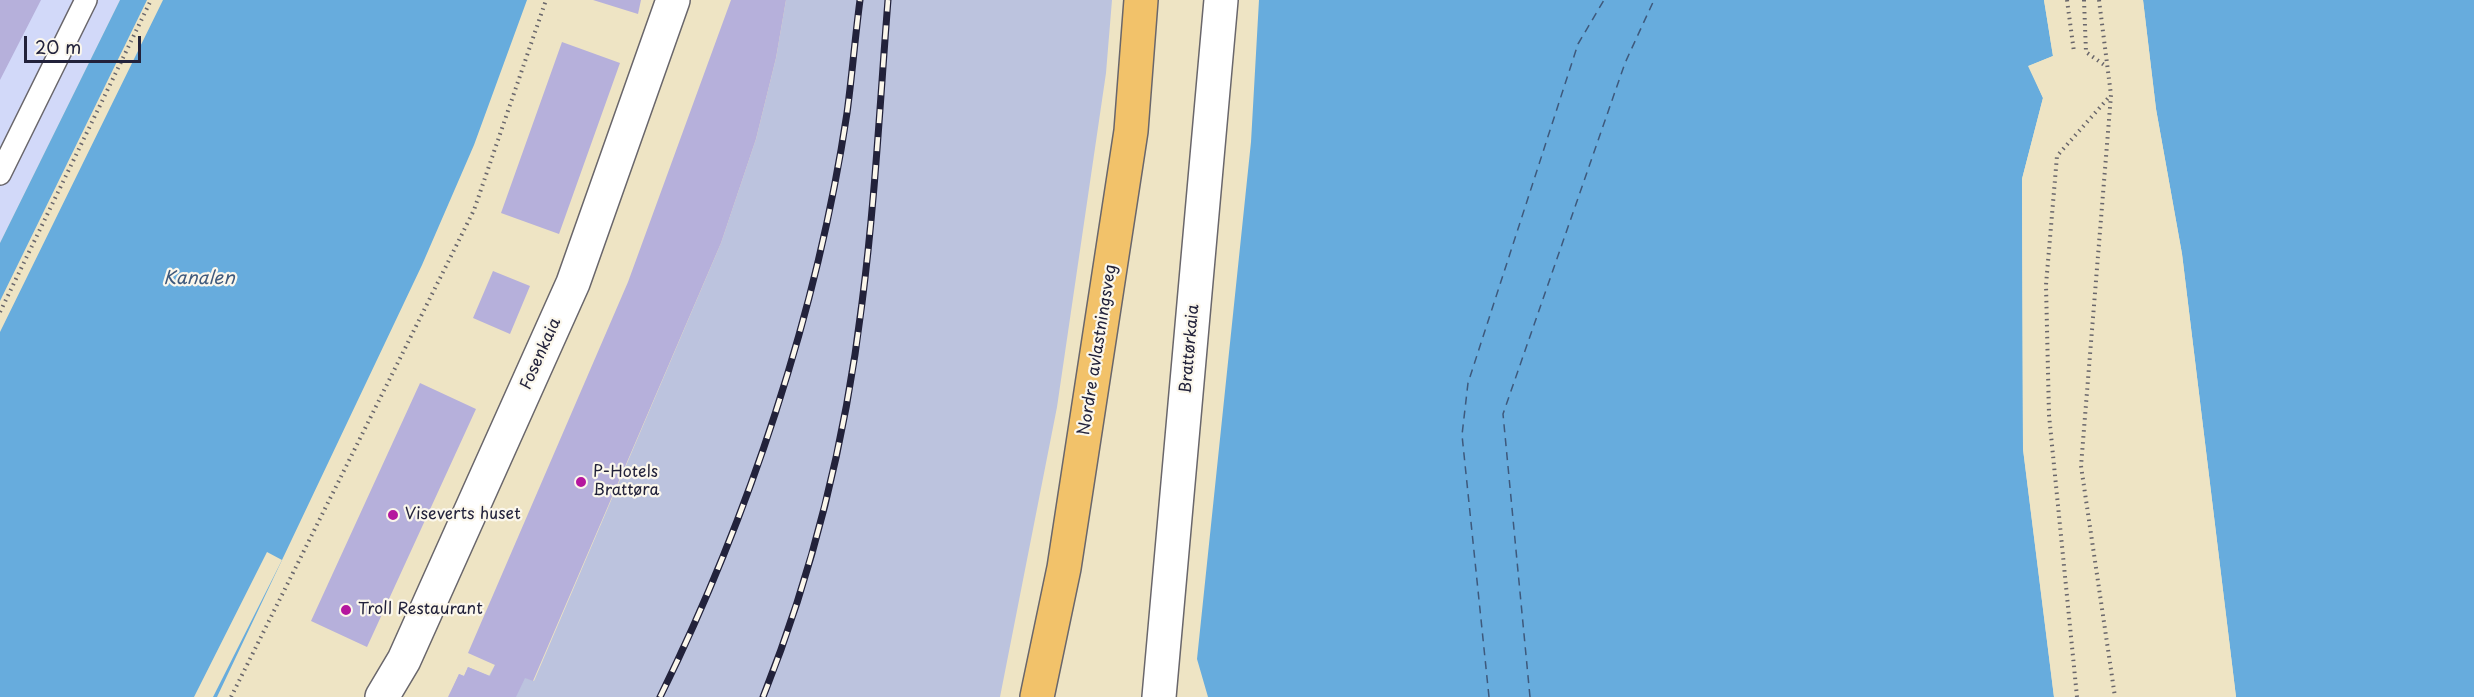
<!DOCTYPE html>
<meta charset="utf-8">
<style>
body{margin:0}
#map{position:relative;width:2474px;height:697px;overflow:hidden;background:#eee4c4;font-family:"Playpen Sans",sans-serif}
canvas{display:block}
.scale{position:absolute;left:24px;top:36px;width:117px;height:27px;box-sizing:border-box;border:3px solid #22223b;border-top:0;padding-left:8px;font-size:18px;line-height:21px;white-space:nowrap;color:#22223b;-webkit-text-stroke:4px #fbf7ec;paint-order:stroke}
</style>
<div id="map">
<canvas width="2474" height="697"></canvas>
<div class="scale">20 m</div>
</div>
<script>
const g = document.querySelector('canvas').getContext('2d');
g.lineJoin = 'round';
function fill(path, color) { g.fillStyle = color; g.fill(path, 'evenodd'); }
function trace(path, color, width, dash) { g.strokeStyle = color; g.lineWidth = width; g.lineCap = dash ? 'butt' : 'round'; g.setLineDash(dash || []); g.stroke(path); }
function drawText(font, color, halo, rows, align = 'center') {
  g.font = font + ' "Playpen Sans",sans-serif'; g.lineWidth = 4.5; g.setLineDash([]); g.textBaseline = 'middle'; g.strokeStyle = halo; g.fillStyle = color; for (const [text, x, y, turn = 0] of rows) {
    g.save(); g.translate(x, y); g.rotate((+turn || 0) * Math.PI / 180); g.textAlign = isNaN(turn) ? turn : align; if (halo) g.strokeText(text, 0, 0); g.fillText(text, 0, 0); g.restore();
  }
}
fill(new Path2D(`
 M0 0H120L0 243Z`), '#d2d9f9');
fill(new Path2D(`
 M786 0H1112L1106 73 1057 407 1000 697H449L459 674 464 676 468 667 489 676 495 665 534 681 721 243 756 139 776 58Z`), '#bcc3de');
fill(new Path2D(`
 M120 0H527L474 145 422 265 217 697H0V243Z
 M1259 0H2044L2053 56 2029 66 2043 98 2022 179 2023 449 2054 697H1208L1197 659 1251 142Z
 M2143 0H2474V697H2236L2182 254 2156 109Z`), '#67acdd');
fill(new Path2D(`
 M147 0H163L0 332V301Z
 M2044 0H2047L2056 56 2032 67 2046 98 2025 179 2026 449 2057 697H2054L2023 449 2022 179 2043 98 2028 66 2053 56Z
 M2140 0H2143L2156 109 2182 254 2236 697H2233L2179 255 2153 110Z
 M267 552 282 560 213 697H194Z`), '#eee4c4');
trace(new Path2D(`
 M1489 697 1462 435 1468 383 1578 44 1604 0
 M1530 697 1503 414 1625 63 1654 0`), '#3e597c', 1.5, [8, 6]);
fill(new Path2D(`
 M0 0H41L0 80Z
 M593 0H641L638 14Z
 M731 0H786L776 58 756 139 721 243 533 681 525 678 516 697H448L459 674 464 676 468 667 490 676 495 665 468 653 628 282Z
 M562 42 620 63 559 234 501 213Z
 M493 271 530 286 510 334 473 318Z
 M420 383 476 409 367 647 311 621Z`), '#b6b0db');
const service = new Path2D(`
 M0 174 86 0`);
const minor = new Path2D(`
 M382 697 404 660 573 283 673 0
 M1159 697 1221 0`);
const trunk = new Path2D(`
 M1037 697 1064 568 1131 131 1141 0`);
trace(service, '#69666b', 24);
trace(minor, '#69666b', 36);
trace(trunk, '#69666b', 36);
trace(new Path2D(`
 M2067 0 2074 52
 M2084 0 2086 52 2107 67
 M2099 0 2111 95 2081 466 2115 697
 M0 312 151 0
 M231 697 474 210 546 0
 M2077 697 2049 415 2046 285 2057 156 2110 96`), '#69666b', 4, [1.5, 4.5]);
trace(service, '#fff', 21);
trace(minor, '#fff', 33);
trace(trunk, '#f2c26a', 33);
const rail = new Path2D(`
 M660 697C749 516 817 313 847 113 852 76 855 38 860 0
 M763 697C813 572 846 436 862 303 875 202 880 101 888 0`);
trace(rail, '#22223b', 7);
trace(rail, '#fbf7ec', 4.5, [14]);
for (const [x, y, r, color] of [
 [581,482,6,"#b5179e"],
 [393,515,6,"#b5179e"],
 [346,610,6,"#b5179e"]
]) { const dot = new Path2D(); dot.arc(x, y, r, 0, 2 * Math.PI); g.fillStyle = color; g.fill(dot); trace(dot, '#fbf7ec', 2); }
drawText('16px', '#22223b', '#fbf7ec', [
 ["Brattørkaia",1190,349,-85],
 ["Nordre avlastningsveg",1098,350,-81],
 ["Fosenkaia",541,354,-66]
]);
drawText('16px', '#22223b', '#fbf7ec', [
 ["P-Hotels",593,473],
 ["Brattøra",593,491],
 ["Viseverts huset",405,515],
 ["Troll Restaurant",358,610]
], 'left');
drawText('italic 18px', '#3e597c', '#fbf7ec', [
 ["Kanalen",199,279]
]);
</script>
